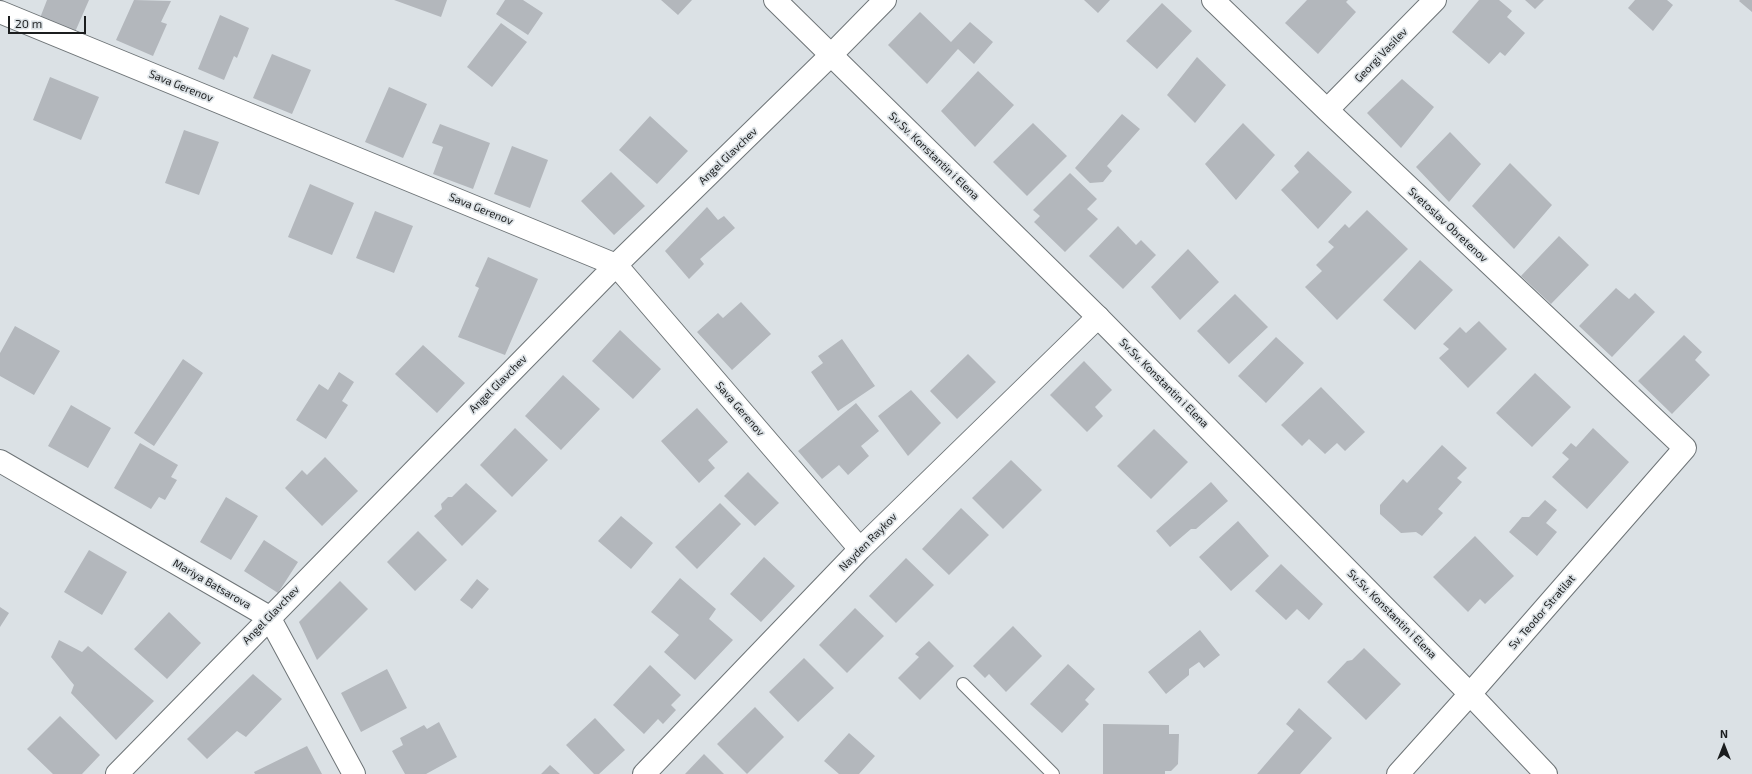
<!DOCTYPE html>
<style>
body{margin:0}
#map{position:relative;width:1752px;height:774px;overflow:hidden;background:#dbe1e5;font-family:"Exo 2",sans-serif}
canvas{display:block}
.north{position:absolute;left:1704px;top:726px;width:40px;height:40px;-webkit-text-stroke:3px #dbe1e5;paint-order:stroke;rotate:0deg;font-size:11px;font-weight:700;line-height:16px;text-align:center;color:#1b1d1e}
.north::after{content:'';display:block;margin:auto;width:14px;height:18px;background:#1b1d1e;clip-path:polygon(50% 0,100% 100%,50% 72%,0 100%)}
.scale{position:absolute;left:8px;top:16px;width:78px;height:18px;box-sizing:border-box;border:2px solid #1b1d1e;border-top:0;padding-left:5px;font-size:12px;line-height:14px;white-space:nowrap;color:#1b1d1e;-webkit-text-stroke:3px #dbe1e5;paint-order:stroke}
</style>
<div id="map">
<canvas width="1752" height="774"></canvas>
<div class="north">N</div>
<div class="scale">20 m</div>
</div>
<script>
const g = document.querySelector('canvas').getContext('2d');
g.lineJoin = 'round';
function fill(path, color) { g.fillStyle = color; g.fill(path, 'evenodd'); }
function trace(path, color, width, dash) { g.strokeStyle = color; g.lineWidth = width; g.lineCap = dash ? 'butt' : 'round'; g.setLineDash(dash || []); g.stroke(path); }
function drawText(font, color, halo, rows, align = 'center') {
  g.font = font + ' "Exo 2",sans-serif'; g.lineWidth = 3.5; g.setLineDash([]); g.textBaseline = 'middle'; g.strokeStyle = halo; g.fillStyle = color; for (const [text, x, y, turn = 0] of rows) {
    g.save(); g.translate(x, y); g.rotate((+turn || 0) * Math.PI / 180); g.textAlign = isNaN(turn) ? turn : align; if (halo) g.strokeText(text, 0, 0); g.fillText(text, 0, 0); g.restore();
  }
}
fill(new Path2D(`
 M47 0H89L75 32 40 18Z
 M134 0 171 1 161 22 167 24 153 56 116 40Z
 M394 0H447L441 17Z
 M505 0H523L543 13 528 35 496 14Z
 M661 0H692L678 15Z
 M1084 0H1110L1098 13Z
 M1307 0H1348L1346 2 1356 12 1318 54 1285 23Z
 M1479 0H1499L1512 11 1507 17 1525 33 1505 56 1500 52 1489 64 1452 32Z
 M1525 0H1544L1535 9Z
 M1635 0H1667L1673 5 1653 31 1628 8Z
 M1740 0H1752V12L1739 1Z
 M1162 3 1192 31 1157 69 1126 41Z
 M920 12 951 42 970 22 993 42 974 64 958 49 927 84 888 45Z
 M220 15 249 28 237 58 234 56 224 80 198 69Z
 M501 23 527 42 492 87 467 67Z
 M272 54 311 70 292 114 253 98Z
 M1197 57 1226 85 1195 123 1167 95Z
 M978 71 1014 105 975 147 941 111Z
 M50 77 99 97 81 140 33 120Z
 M1402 79 1434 107 1401 148 1367 113Z
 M389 87 427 104 403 158 365 142Z
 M1122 114 1140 129 1107 166 1112 171 1103 182 1090 183 1075 168Z
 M650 116 688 151 657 184 619 150Z
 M1033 123 1067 156 1027 196 993 162Z
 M1243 123 1275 155 1236 200 1205 164Z
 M440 124 490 143 473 189 433 174 443 147 432 143Z
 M184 130 219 142 199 195 165 183Z
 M1450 132 1481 164 1449 202 1416 167Z
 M512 146 548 160 530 208 494 194Z
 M1308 151 1352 192 1318 229 1281 190 1299 172 1294 166Z
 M1510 163 1552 205 1514 249 1472 206Z
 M611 172 645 206 614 235 581 201Z
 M1070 173 1097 199 1087 209 1098 219 1065 252 1034 222 1040 216 1033 210Z
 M310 184 354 203 332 255 288 237Z
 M707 207 718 220 724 216 735 228 700 259 704 264 689 279 665 251Z
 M1367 210 1408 249 1337 320 1305 287 1322 271 1316 265 1334 247 1328 242 1345 224 1349 228Z
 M375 211 413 226 394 273 356 258Z
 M1118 226 1136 245 1141 240 1156 255 1123 289 1089 256Z
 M1559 236 1589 265 1551 304 1521 276Z
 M1188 249 1219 282 1180 320 1151 287Z
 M488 257 538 279 505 355 458 337 479 288 475 286Z
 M1420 260 1453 290 1415 330 1383 300Z
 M1616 288 1629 299 1635 293 1655 312 1612 357 1579 326Z
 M1235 294 1268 327 1229 364 1197 331Z
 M741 302 771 334 732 370 697 332 718 313 723 318Z
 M1479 321 1507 349 1468 388 1439 358 1449 349 1443 344 1460 327 1466 333Z
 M15 326 60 351 34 395 0 376V353Z
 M620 330 661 369 633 399 592 361Z
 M1684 335 1702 352 1695 360 1710 375 1672 414 1638 381Z
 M1276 337 1304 363 1266 403 1238 376Z
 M842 339 875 386 838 411 811 372 823 363 818 356Z
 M423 345 465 383 437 413 395 374Z
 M968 354 996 382 957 419 930 391Z
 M183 359 203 373 154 446 134 433Z
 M1084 361 1112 390 1095 407 1103 416 1087 432 1050 395Z
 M339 372 354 382 342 401 348 405 326 439 296 420 319 384 328 390Z
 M1535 373 1571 407 1532 447 1496 413Z
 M563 375 600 409 561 450 525 416Z
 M1321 387 1365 432 1345 451 1337 443 1325 454 1309 439 1302 446 1281 425Z
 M911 390 941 423 908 456 878 416Z
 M856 403 879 431 861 446 869 456 848 475 839 465 822 479 798 451Z
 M71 405 111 428 88 468 48 446Z
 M697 408 728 442 708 460 715 468 699 483 661 441Z
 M515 428 548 460 512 497 480 465Z
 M1593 428 1629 462 1587 509 1552 477 1569 459 1562 453 1571 443 1576 447Z
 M1154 429 1188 462 1151 499 1117 466Z
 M140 443 178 465 171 477 177 480 165 500 159 497 151 509 114 488Z
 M1442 445 1467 468 1457 478 1462 482 1438 509 1443 513 1422 536 1416 532 1401 533 1380 514V505L1403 479 1407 483Z
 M325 457 358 491 322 526 285 488 302 470 307 475Z
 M1011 460 1042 490 1003 529 972 498Z
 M748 472 779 503 755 526 724 496Z
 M1211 482 1228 501 1196 529H1191L1170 547 1156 531Z
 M466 483 497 511 462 546 434 516 442 509 441 504 448 497H452Z
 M226 497 258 516 231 560 200 542Z
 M1545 500 1557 510 1546 523 1557 532 1537 556 1509 532 1522 517H1529Z
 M720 503 741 524 697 569 675 547Z
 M961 508 989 535 949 575 922 549Z
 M621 516 653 543 631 569 598 541Z
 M1238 521 1269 556 1231 591 1199 557Z
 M418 531 447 560 415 591 387 562Z
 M1475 536 1514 576 1485 604 1480 599 1468 612 1433 577Z
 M264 540 298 562 278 593 244 571Z
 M89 550 127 572 102 615 64 592Z
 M764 557 795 586 761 622 730 594Z
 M906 558 934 585 896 623 869 596Z
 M1281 564 1323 604 1309 620 1297 609 1286 620 1255 591Z
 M680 578 716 609 709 619 733 640 695 680 664 652 679 635 651 612Z
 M477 579 489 589 472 609 460 600Z
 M340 581 368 609 317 660 299 622Z
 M0 607 9 613 0 627Z
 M855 608 884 636 847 673 819 645Z
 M169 612 201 643 167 679 134 649Z
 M1013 626 1042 656 1006 692 989 674 985 678 973 666Z
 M1200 630 1220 655 1204 668 1199 662 1189 669V675L1166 694 1148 672Z
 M59 640 82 652 88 646 154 701 116 740 71 693 74 685 51 657Z
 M929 641 954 666 920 700 898 678 919 657 915 654Z
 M1364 648 1401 684 1366 720 1327 682 1347 661 1352 660Z
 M804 658 834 688 798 722 769 692Z
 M1068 664 1095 689 1085 700 1089 704 1062 733 1030 704Z
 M650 665 681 695 671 705 676 710 663 724 658 719 644 734 613 705Z
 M387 669 407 708 361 732 341 693Z
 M253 674 282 699 246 737 237 731 207 759 187 739Z
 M755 707 784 737 747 774 717 744Z
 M1299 708 1332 738 1300 774H1257L1294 731 1286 724Z
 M60 716 100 755 82 774H53L27 749Z
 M595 718 625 750 599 774H594L566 745Z
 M439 722 457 757 426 774H405L392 751 403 745 400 738 424 725 427 729Z
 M1103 724 1169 725V734H1179L1178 764 1171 771H1165V774H1103Z
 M849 733 875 756 859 774H839L824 761Z
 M307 746 322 774H255L254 772Z
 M704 754 724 774H685Z
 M550 765 560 774H541Z`), '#b3b7bc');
const lane = new Path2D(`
 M963 684 1053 774`);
const street = new Path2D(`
 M1213 0 1327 110 1685 448 1470 694 1398 774
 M0 12 616 265 860 549
 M1327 110 1435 0
 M0 461 269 617 354 774
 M117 774 616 265 831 55 885 0
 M644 774 860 549 1098 317`);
const secondary = new Path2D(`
 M775 0 1098 317 1470 694 1546 774`);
trace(lane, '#6e7477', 14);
trace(street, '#6e7477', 24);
trace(secondary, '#6e7477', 24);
trace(lane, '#fff', 12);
trace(street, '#fff', 22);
trace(secondary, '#fff', 22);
drawText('11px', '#1b1d1e', '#dbe1e5', [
 ["Georgi Vasilev",1381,55,-46],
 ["Sava Gerenov",181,86,22],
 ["Angel Glavchev",728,156,-44],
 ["Sv.Sv. Konstantin i Elena",934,156,44],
 ["Sava Gerenov",481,209,22],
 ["Svetoslav Obretenov",1448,225,43],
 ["Sv.Sv. Konstantin i Elena",1164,383,45],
 ["Angel Glavchev",498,384,-45],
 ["Sava Gerenov",740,409,49],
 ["Nayden Raykov",868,542,-45],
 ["Mariya Batsarova",212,584,30],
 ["Sv. Teodor Stratilat",1542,612,-49],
 ["Sv.Sv. Konstantin i Elena",1392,614,45],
 ["Angel Glavchev",271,615,-46]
]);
</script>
